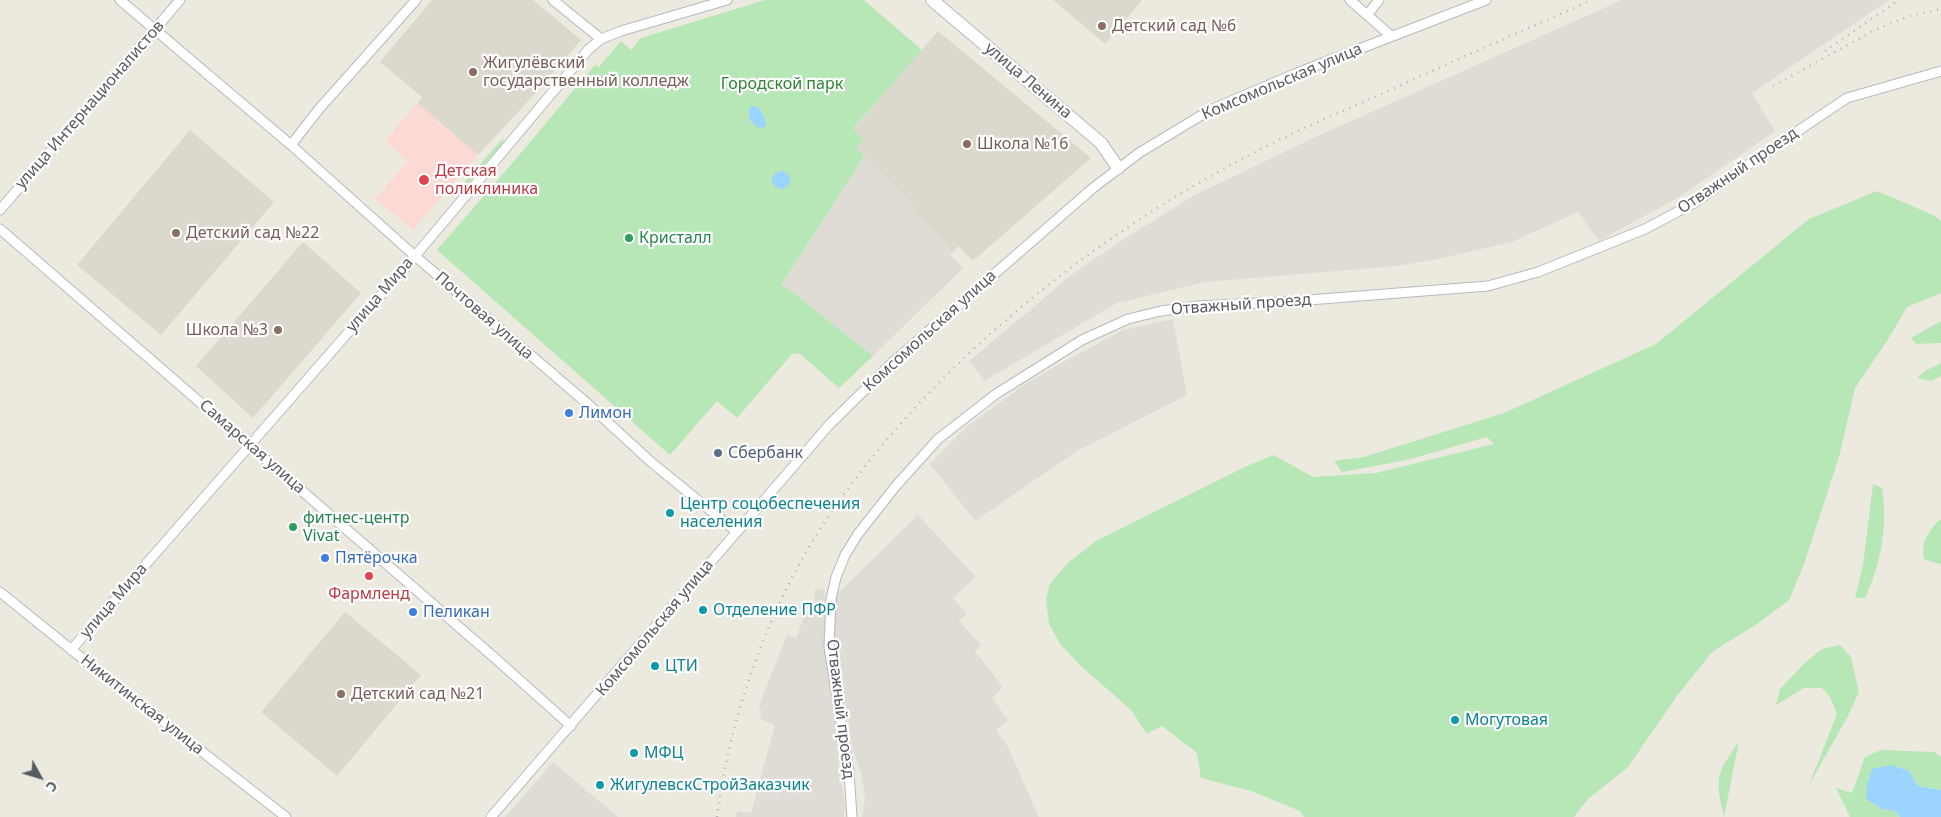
<!DOCTYPE html>
<meta charset="utf-8">
<style>
body{margin:0}
#map{position:relative;width:1941px;height:817px;overflow:hidden;background:#ece9de;font-family:"Noto Sans",sans-serif}
canvas{display:block}
.north{position:absolute;left:15px;top:752px;width:50px;height:50px;-webkit-text-stroke:4px #fff;paint-order:stroke;rotate:129deg;font-size:14px;font-weight:700;line-height:20px;text-align:center;color:#575b61}
.north::after{content:'';display:block;margin:auto;width:18px;height:22px;background:#575b61;clip-path:polygon(50% 0,100% 100%,50% 72%,0 100%)}
</style>
<div id="map">
<canvas width="1941" height="817"></canvas>
<div class="north">С</div>
</div>
<script>
const g = document.querySelector('canvas').getContext('2d');
g.lineJoin = 'round';
function fill(path, color) { g.fillStyle = color; g.fill(path, 'evenodd'); }
function trace(path, color, width, dash) { g.strokeStyle = color; g.lineWidth = width; g.lineCap = dash ? 'butt' : 'round'; g.setLineDash(dash || []); g.stroke(path); }
function drawText(font, color, halo, rows, align = 'center') {
  g.font = font + ' "Noto Sans",sans-serif'; g.lineWidth = 4.5; g.setLineDash([]); g.textBaseline = 'middle'; g.strokeStyle = halo; g.fillStyle = color; for (const [text, x, y, turn = 0] of rows) {
    g.save(); g.translate(x, y); g.rotate((+turn || 0) * Math.PI / 180); g.textAlign = isNaN(turn) ? turn : align; if (halo) g.strokeText(text, 0, 0); g.fillText(text, 0, 0); g.restore();
  }
}
fill(new Path2D(`
 M1622 0H1889L1752 93 1775 131 1679 197 1599 241 1578 212 1512 242 1438 259 1397 266 1205 282 1117 303 984 381 969 361 1075 272 1127 237 1193 196 1311 139Z
 M864 156 915 206 912 210 953 252 950 255 963 268 873 356 782 284Z
 M1173 319 1187 395 1077 451 975 521 930 464 969 425 1024 385 1058 365 1123 330Z
 M918 515 976 577 953 598 967 614 959 621 981 645 975 651 1003 687 992 698 1008 720 996 730 1008 747 1039 817H862L865 799 861 773 852 748 848 716 831 647 835 596Z
 M815 589 824 590 839 766 845 804 844 817H736L737 811 751 813 775 725 760 719 762 711 758 708 787 635 796 638 805 615 813 617Z
 M553 762 618 817H505Z`), '#dfdcd6');
fill(new Path2D(`
 M432 0H533L581 40 532 97 478 155 417 103 422 97 380 62Z
 M1053 0H1142L1105 44Z
 M938 31 1091 158 973 261 958 246 953 252 912 210 915 206 856 148 853 130Z
 M190 130 274 202 161 335 77 265Z
 M303 242 361 293 253 418 196 366Z
 M345 612 421 675 337 776 261 712Z`), '#dbd8cd');
fill(new Path2D(`
 M417 103 478 155 413 230 375 199 408 161 385 141Z`), '#fdd9d6');
fill(new Path2D(`
 M765 0H864L922 50 853 129 864 139 856 148 864 156 782 284 873 356 839 388 799 353 792 354 737 418 717 401 670 455 437 250 509 167 595 65 599 67 621 41 631 50 641 38Z
 M504 137 502 144 464 188 461 186Z
 M1877 191 1933 215 1941 221V293L1907 307 1889 338 1855 388 1839 457 1804 564 1789 600 1757 624 1712 652 1677 696 1628 767 1588 799 1574 817H1304L1300 811 1251 791 1201 778 1197 753 1162 726 1147 734 1131 710 1081 666 1061 645 1049 624 1046 599 1050 584 1068 563 1096 541 1247 466 1274 455 1313 477 1376 473 1494 444 1487 437 1407 460 1342 472 1334 461 1364 457 1504 413 1656 344 1809 219Z
 M1941 321V343L1916 344 1911 338Z
 M1941 363V376L1931 381 1917 378 1925 371Z
 M1873 484 1882 488C1888 526 1881 564 1865 598H1855L1863 565Z
 M1939 520H1941V564H1939L1924 559C1921 542 1928 532 1939 520Z
 M1840 645 1851 657 1859 692 1848 716 1809 785 1837 714 1830 697 1822 688H1804L1776 705 1780 689 1806 662 1822 649Z
 M1739 741 1724 817C1721 803 1716 786 1720 773 1724 762 1733 751 1739 741Z
 M1881 750 1934 752 1941 757V790L1918 786 1909 771 1882 809 1895 811 1900 817H1850L1836 788 1852 793 1865 757Z`), '#b7e7b7');
fill(new Path2D(`
 M752 106C762 106 763 116 766 123L764 128 757 127 750 120 748 110Z
 M772 180a9 9 0 1 1 18 0a9 9 0 1 1-18 0Z
 M1892 765 1909 771 1918 786 1941 790V817H1900L1895 811 1882 809 1866 799 1867 785 1872 769Z`), '#9bd4ff');
const street = new Path2D(`
 M120 0 291 145 415 256 589 405 651 462 737 532
 M553 0 601 39
 M1350 0 1391 36
 M1367 15 1379 0
 M291 145 319 109 416 0
 M0 210 180 0
 M0 229 496 659 571 726
 M0 592 78 655 286 817
 M71 650 415 256 588 50 601 39 621 31 727 0
 M491 817 829 425 891 364 1093 188 1139 153 1210 110 1297 73 1486 0
 M852 817 849 771 829 647 831 599 836 577 845 555 858 534 895 487 938 439 996 394 1082 340 1128 319 1161 311 1198 306 1283 302 1488 286 1538 272 1645 229 1694 203 1765 153 1847 98 1941 71`);
const secondary = new Path2D(`
 M932 0 1101 143 1118 168`);
trace(street, '#b6b9bf', 11);
trace(secondary, '#b7bbc2', 14);
trace(street, '#fff', 9);
trace(secondary, '#fff', 12);
trace(new Path2D(`
 M1825 51 1899 0
 M1773 86 1875 30 1909 16 1941 9
 M717 817C730 714 770 603 828 517 934 361 1096 233 1263 148 1302 128 1343 111 1384 93 1453 61 1522 31 1592 0`), '#b2b3b4', 2.5, [1, 6]);
for (const [x, y, r, color] of [
 [1102,26,5,"#8d6e63"],
 [473,72,5,"#8d6e63"],
 [967,144,5,"#8d6e63"],
 [424,180,6,"#e0444e"],
 [176,233,5,"#8d6e63"],
 [629,238,5,"#2e9e5b"],
 [278,330,5,"#8d6e63"],
 [569,413,5,"#3f7fe0"],
 [718,453,5,"#5c6f8a"],
 [670,513,5,"#0f9aa8"],
 [293,527,5,"#2e9e5b"],
 [325,558,5,"#3f7fe0"],
 [369,576,5,"#e0444e"],
 [703,610,5,"#0f9aa8"],
 [413,612,5,"#3f7fe0"],
 [655,666,5,"#0f9aa8"],
 [341,694,5,"#8d6e63"],
 [1455,720,5,"#0f9aa8"],
 [634,753,5,"#0f9aa8"],
 [600,785,5,"#0f9aa8"]
]) { const dot = new Path2D(); dot.arc(x, y, r, 0, 2 * Math.PI); g.fillStyle = color; g.fill(dot); trace(dot, '#fff', 2); }
drawText('16px', '#785e54', '#fff', [
 ["Детский сад №6",1112,26],
 ["Жигулёвский",483,63],
 ["государственный колледж",483,81],
 ["Школа №16",977,144],
 ["Детский сад №22",186,233],
 ["Школа №3",268,330,"right"],
 ["Детский сад №21",351,694]
], 'left');
drawText('16px', '#575b61', '#fff', [
 ["улица Ленина",1028,81,40],
 ["Комсомольская улица",1282,82,-23],
 ["улица Интернационалистов",90,105,-49],
 ["Отважный проезд",1738,171,-34],
 ["улица Мира",380,295,-49],
 ["Отважный проезд",1241,305,-4],
 ["Почтовая улица",484,316,41],
 ["Комсомольская улица",930,331,-42],
 ["Самарская улица",252,447,41],
 ["улица Мира",114,601,-49],
 ["Комсомольская улица",655,628,-50],
 ["Никитинская улица",142,705,38],
 ["Отважный проезд",840,709,83]
]);
drawText('16px', '#2d8330', '#fff', [
 ["Городской парк",782,84]
]);
drawText('16px', '#be3a42', '#fff', [
 ["Детская",435,171],
 ["поликлиника",435,189],
 ["Фармленд",369,594,"center"]
], 'left');
drawText('16px', '#27864d', '#fff', [
 ["Кристалл",639,238],
 ["фитнес-центр",303,518],
 ["Vivat",303,536]
], 'left');
drawText('16px', '#366cbe', '#fff', [
 ["Лимон",579,413],
 ["Пятёрочка",335,558],
 ["Пеликан",423,612]
], 'left');
drawText('16px', '#4e5e75', '#fff', [
 ["Сбербанк",728,453]
], 'left');
drawText('16px', '#0d838f', '#fff', [
 ["Центр соцобеспечения",680,504],
 ["населения",680,522],
 ["Отделение ПФР",713,610],
 ["ЦТИ",665,666],
 ["Могутовая",1465,720],
 ["МФЦ",644,753],
 ["ЖигулевскСтройЗаказчик",610,785]
], 'left');
</script>
